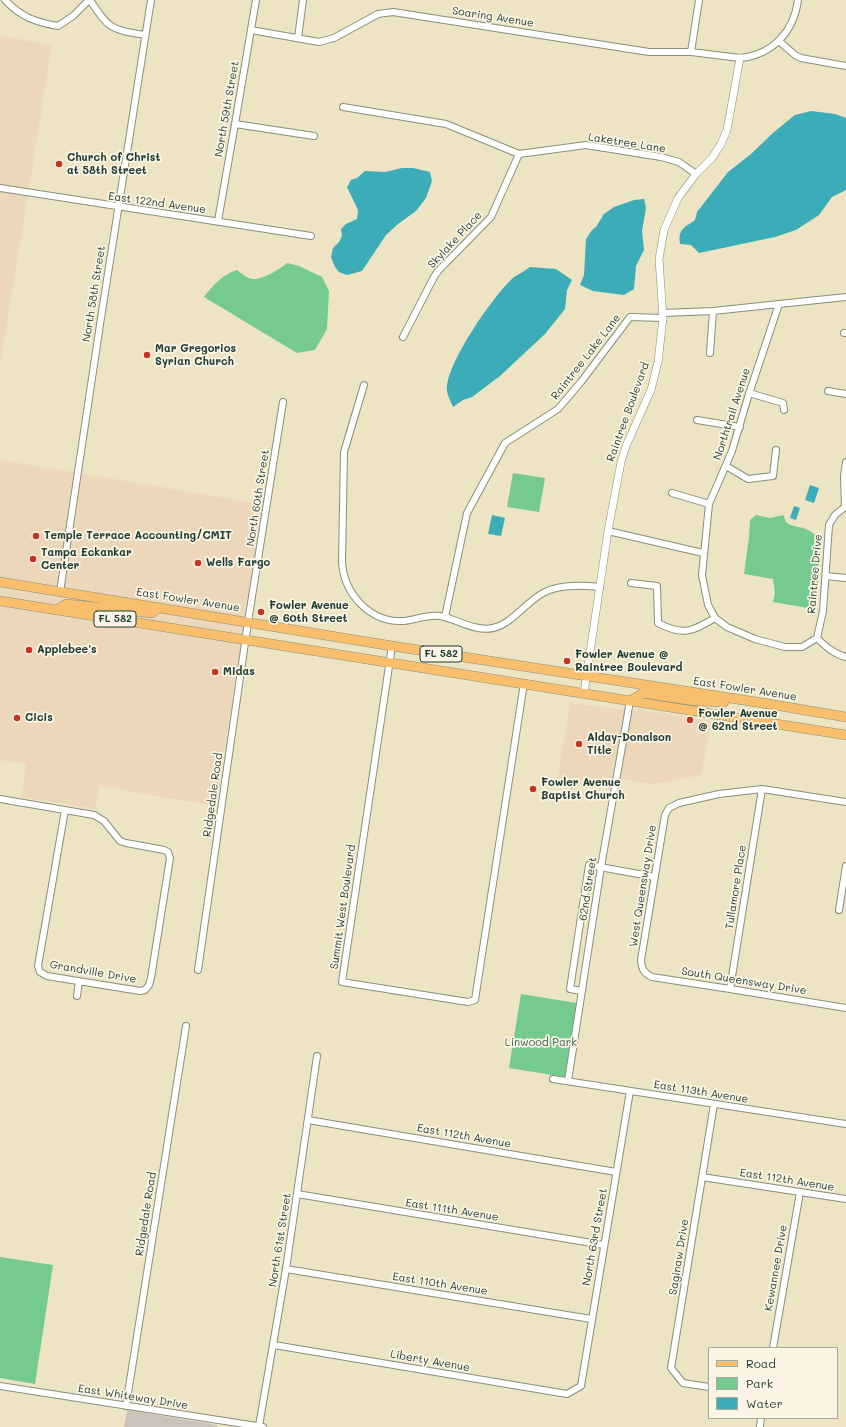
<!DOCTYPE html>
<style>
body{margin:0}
#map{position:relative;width:846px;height:1427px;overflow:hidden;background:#ece4c3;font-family:Mali,sans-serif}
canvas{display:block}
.legend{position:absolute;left:708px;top:1347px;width:130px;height:72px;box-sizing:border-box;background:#fcf5e5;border:1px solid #a4ab9e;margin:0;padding:5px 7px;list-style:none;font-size:12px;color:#1f3d34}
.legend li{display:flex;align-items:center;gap:8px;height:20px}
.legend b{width:20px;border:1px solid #a4ab9e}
</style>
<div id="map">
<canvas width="846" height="1427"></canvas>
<ul class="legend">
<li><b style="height:5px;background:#f9bf6d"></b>Road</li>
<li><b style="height:11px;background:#75cb8f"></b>Park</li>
<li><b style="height:11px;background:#3cadb8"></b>Water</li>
</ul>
</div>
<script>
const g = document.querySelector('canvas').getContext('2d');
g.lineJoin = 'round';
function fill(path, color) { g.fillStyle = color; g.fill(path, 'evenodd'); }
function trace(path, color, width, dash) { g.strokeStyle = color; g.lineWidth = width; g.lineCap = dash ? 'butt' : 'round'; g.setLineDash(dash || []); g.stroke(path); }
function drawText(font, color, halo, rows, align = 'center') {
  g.font = font + ' Mali,sans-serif'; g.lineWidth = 3.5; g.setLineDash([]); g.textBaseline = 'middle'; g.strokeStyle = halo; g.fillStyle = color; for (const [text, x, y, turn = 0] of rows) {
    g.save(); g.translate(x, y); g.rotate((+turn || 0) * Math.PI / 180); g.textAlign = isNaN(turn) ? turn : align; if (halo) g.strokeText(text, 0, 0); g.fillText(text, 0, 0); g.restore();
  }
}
fill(new Path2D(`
 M0 36 52 45 0 367Z
 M0 460 263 504 216 806 100 786 95 809 21 797 26 764 0 760Z
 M570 703 634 711 638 709 711 721 701 775 654 784 613 778 611 789 557 780Z`), '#edd7bb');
fill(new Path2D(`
 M127 1410 217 1425V1427H124Z`), '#ccc2b9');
fill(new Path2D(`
 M287 263 299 266 322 277 329 291 327 329 315 350 297 353 204 297C213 285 222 275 237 270 242 274 248 279 254 279 264 279 280 269 287 263Z
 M513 473 545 478 539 512 507 507Z
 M756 515 770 518 784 515C784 528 799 525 808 530 812 532 815 535 819 538L817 556 819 568 818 583 815 591 813 609 773 602 775 593 773 579 744 574 749 537 750 520Z
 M521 994 577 1003 565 1077 509 1068Z
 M0 1257 53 1265 35 1384 0 1378Z`), '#75cb8f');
fill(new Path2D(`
 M811 111 835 114 846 118V190L832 197 819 215 796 230 775 237 699 253 691 245 680 244C678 229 684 228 695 220L697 212 728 172 751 154 774 132 795 115Z
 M402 168H413L430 172 432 181 426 198 416 211 398 224 386 235 362 271 347 275 339 272 335 267 331 257 333 248 339 242 342 236 341 229 346 224 357 219 358 210 347 187 351 180 357 178 365 171 385 172Z
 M644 199 646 208 642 231 644 250 636 266 634 289 624 295 593 291 580 285 584 275 586 239 592 230 596 227 604 214 614 207 634 200Z
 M530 267 556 269 572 280 567 290 565 309 545 334 500 376 472 397 463 400 453 407C451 402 447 395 447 390 445 365 495 293 514 277 519 274 525 271 530 267Z
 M810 485 819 488 814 503 805 500Z
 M794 506 800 508 796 520 790 518Z
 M492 515 505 518 501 536 488 534Z`), '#3cadb8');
const minor = new Path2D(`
 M5 0C21 17 35 22 58 26L73 16 89 0
 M90 0C110 30 110 29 145 35
 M251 30 319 42 334 38 378 14 393 12 649 52H691L740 58C772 55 794 32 798 0
 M298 38 303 0
 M780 42 795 55 801 58 846 66
 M691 52 699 0
 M343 107 446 124 519 154 586 145 661 157 679 162 696 174
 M235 124 314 136
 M0 188 311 236
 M218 221 235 124 256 0
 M779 304 748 397 732 451 709 504 702 575 708 605 715 618 727 627 755 639 785 647H802L817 638 823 611 829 525 835 515 846 506
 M663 313 713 311 846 297
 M844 333H846
 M403 337 434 277 438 271 491 217 519 154
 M710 353 713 311
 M364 385 344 452 342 562C344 594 370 623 404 621 416 620 427 614 440 616 457 619 475 632 493 628 503 626 511 619 519 612 526 606 534 598 543 593 558 584 582 585 600 587
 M828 391 846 394
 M749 393 783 403 784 410
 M697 420 740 427
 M726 466 748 479 773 476 776 450
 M672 493 709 504
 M845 507 844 476 846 462
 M608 531 703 553
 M826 576 846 578
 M631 583 657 586 658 623C683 636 691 632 715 618
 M60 592 101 318 151 0
 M445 617 467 513 505 443 558 409 581 382 630 317 663 318
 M817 638C826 647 834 654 846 657
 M392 646 342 982 468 1002 475 1000 524 683
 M0 799 94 815 104 821 120 841 126 843 164 850 168 852 170 858 151 978 149 985 145 990 140 991 47 976 40 972 38 966 65 810
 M846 802 762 789 719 794 679 803 669 808 665 815 641 960C642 970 644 973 652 977L730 989 846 1008
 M839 910 846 866
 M198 970 248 622 283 402
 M730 989 762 789
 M582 991 570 989 589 865 655 877
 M77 996 79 981
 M553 1079 846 1124
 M568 1081 601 867 630 701
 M308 1120 616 1172
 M702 1177 846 1199
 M297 1194 604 1245
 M286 1269 591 1319
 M274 1345 567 1394 581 1386 630 1091
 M773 1348 800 1192
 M0 1386 263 1427
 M709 1387 683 1383 671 1368 714 1104
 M126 1406 186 1026
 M259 1426 286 1269 317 1056
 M760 1427 761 1418`);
const tertiary = new Path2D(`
 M584 693 608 531 621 462 626 446 651 390 658 362 663 318 659 259 664 230 678 198 696 174 712 158 721 144 727 130 740 58`);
const primary = new Path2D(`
 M0 582 392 646 769 704 846 717
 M0 601 846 735
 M57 610 66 604 152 613 158 608
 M630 701 643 693 695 701 724 702`);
trace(minor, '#86907c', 8);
trace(tertiary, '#86907c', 8);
trace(primary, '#86907c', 10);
trace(minor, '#fff', 6);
trace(tertiary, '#fff', 7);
trace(primary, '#f9bf6d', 9);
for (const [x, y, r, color] of [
 [59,164,4,"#c8321e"],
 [147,355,4,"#c8321e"],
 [36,536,4,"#c8321e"],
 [33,559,4,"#c8321e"],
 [198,563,4,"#c8321e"],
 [261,612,4,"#c8321e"],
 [29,650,4,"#c8321e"],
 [567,661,4,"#c8321e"],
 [215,672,4,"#c8321e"],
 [17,718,4,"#c8321e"],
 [690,720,4,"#c8321e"],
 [579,744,4,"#c8321e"],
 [533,789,4,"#c8321e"]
]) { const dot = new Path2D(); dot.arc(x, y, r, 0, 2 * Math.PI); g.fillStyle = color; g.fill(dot); trace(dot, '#fcf5e5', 1.5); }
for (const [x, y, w] of [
 [115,619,42],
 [441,654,42]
]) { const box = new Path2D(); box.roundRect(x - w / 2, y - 8, w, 16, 3); g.fillStyle = '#fcf5e5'; g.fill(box); trace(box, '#1f3d34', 1); }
drawText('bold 10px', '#1f3d34', null, [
 ["FL 582",115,619],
 ["FL 582",441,654]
]);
drawText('11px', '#1f3d34', '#fcf5e5', [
 ["Soaring Avenue",493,17,9],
 ["North 59th Street",227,109,-80],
 ["Laketree Lane",627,143,9],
 ["East 122nd Avenue",157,203,8],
 ["Skylake Place",455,240,-47],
 ["North 58th Street",94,294,-81],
 ["Raintree Lake Lane",586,357,-52],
 ["Raintree Boulevard",628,412,-70],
 ["Northtrail Avenue",732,414,-72],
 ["North 60th Street",258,498,-81],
 ["Raintree Drive",815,574,-85],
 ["East Fowler Avenue",188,600,9],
 ["East Fowler Avenue",745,689,9],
 ["Ridgedale Road",213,795,-82],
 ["West Queensway Drive",643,886,-81],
 ["Tullamore Place",736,887,-81],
 ["62nd Street",588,889,-81],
 ["Summit West Boulevard",343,907,-82],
 ["Grandville Drive",93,972,10],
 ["South Queensway Drive",744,981,9],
 ["East 113th Avenue",701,1092,9],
 ["East 112th Avenue",464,1136,10],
 ["East 112th Avenue",787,1180,9],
 ["East 111th Avenue",452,1210,9],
 ["Ridgedale Road",146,1214,-81],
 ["North 63rd Street",595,1237,-80],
 ["North 61st Street",280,1240,-81],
 ["Saginaw Drive",679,1257,-81],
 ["Kewannee Drive",776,1268,-80],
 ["East 110th Avenue",440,1284,9],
 ["Liberty Avenue",430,1361,10],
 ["East Whiteway Drive",133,1397,9]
]);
drawText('bold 11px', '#1f3d34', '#fcf5e5', [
 ["Church of Christ",67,158],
 ["at 58th Street",67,171],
 ["Mar Gregorios",155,349],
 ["Syrian Church",155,362],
 ["Temple Terrace Accounting/CMIT",44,536],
 ["Tampa Eckankar",41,553],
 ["Center",41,566],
 ["Wells Fargo",206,563],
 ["Fowler Avenue",269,606],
 ["@ 60th Street",269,619],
 ["Applebee's",37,650],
 ["Fowler Avenue @",575,655],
 ["Raintree Boulevard",575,668],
 ["Midas",223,672],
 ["Fowler Avenue",698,714],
 ["@ 62nd Street",698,727],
 ["Cicis",25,718],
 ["Alday-Donalson",587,738],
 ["Title",587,751],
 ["Fowler Avenue",541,783],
 ["Baptist Church",541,796]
], 'left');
drawText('11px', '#34604b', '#fcf5e5', [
 ["Linwood Park",541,1043]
]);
</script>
